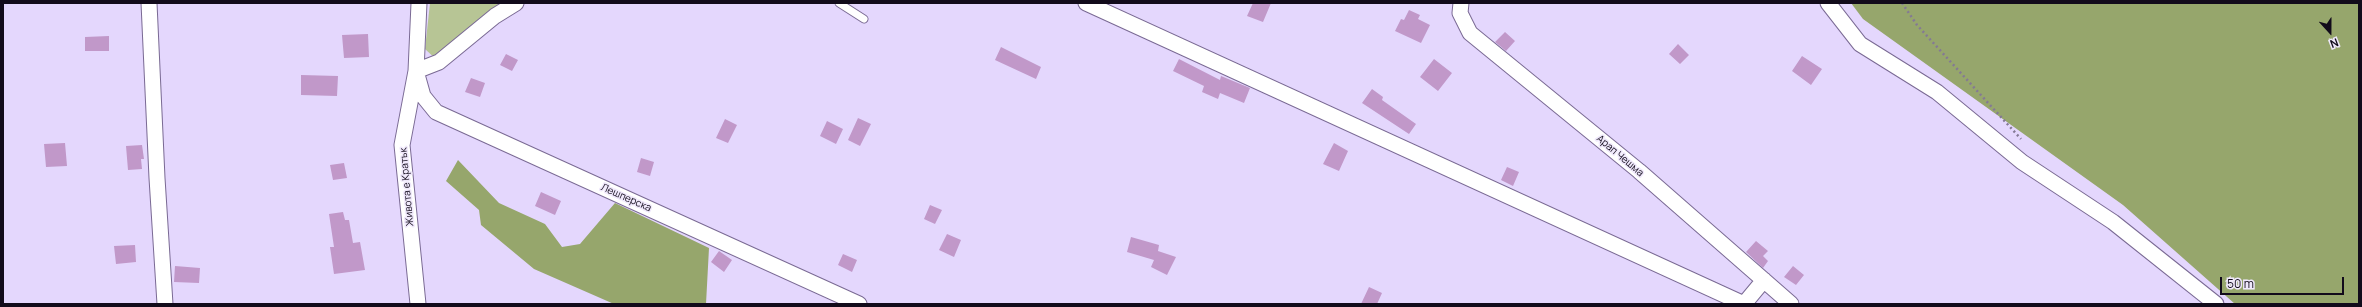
<!DOCTYPE html>
<meta charset="utf-8">
<style>
body{margin:0}
#map{position:relative;width:2362px;height:307px;overflow:hidden;background:#e4d7fd;font-family:Manrope,sans-serif}
canvas{display:block}
.frame{position:absolute;inset:0;border:4px solid #120b1b;pointer-events:none}
.north{position:absolute;left:2310px;top:12px;width:40px;height:40px;-webkit-text-stroke:3px #efe8fb;paint-order:stroke;rotate:159deg;font-size:11px;font-weight:700;line-height:16px;text-align:center;color:#120b1b}
.north::after{content:'';display:block;margin:auto;width:14px;height:18px;background:#120b1b;clip-path:polygon(50% 0,100% 100%,50% 72%,0 100%)}
.scale{position:absolute;left:2220px;top:277px;width:124px;height:18px;box-sizing:border-box;border:2px solid #120b1b;border-top:0;padding-left:5px;font-size:12px;line-height:14px;white-space:nowrap;color:#120b1b;-webkit-text-stroke:3px #efe8fb;paint-order:stroke}
</style>
<div id="map">
<canvas width="2362" height="307"></canvas>
<div class="frame"></div>
<div class="north">N</div>
<div class="scale">50 m</div>
</div>
<script>
const g = document.querySelector('canvas').getContext('2d');
g.lineJoin = 'round';
function fill(path, color) { g.fillStyle = color; g.fill(path, 'evenodd'); }
function trace(path, color, width, dash) { g.strokeStyle = color; g.lineWidth = width; g.lineCap = dash ? 'butt' : 'round'; g.setLineDash(dash || []); g.stroke(path); }
function drawText(font, color, halo, rows, align = 'center') {
  g.font = font + ' Manrope,sans-serif'; g.lineWidth = 3; g.setLineDash([]); g.textBaseline = 'middle'; g.strokeStyle = halo; g.fillStyle = color; for (const [text, x, y, turn = 0] of rows) {
    g.save(); g.translate(x, y); g.rotate((+turn || 0) * Math.PI / 180); g.textAlign = isNaN(turn) ? turn : align; if (halo) g.strokeText(text, 0, 0); g.fillText(text, 0, 0); g.restore();
  }
}
fill(new Path2D(`
 M430 3H516L439 62 425 49Z`), '#b7c595');
fill(new Path2D(`
 M1851 3H2359V304H2235L2123 205 1863 19Z
 M458 160 499 203 545 224 562 247 580 244 615 203 709 248 706 304H614L534 269 481 225 479 210 446 181Z`), '#96a66c');
fill(new Path2D(`
 M1253 3H1271L1263 22 1247 16Z
 M1409 10 1420 15 1418 19 1430 25 1421 43 1395 31 1401 19 1404 20Z
 M1505 32 1515 41 1506 51 1495 42Z
 M368 34 369 57 344 58 342 35Z
 M109 36V51H85V37Z
 M1678 44 1689 55 1680 64 1669 54Z
 M1001 47 1041 67 1036 79 995 60Z
 M506 54 518 60 512 71 500 65Z
 M1802 56 1822 69 1811 85 1792 71Z
 M1179 59 1220 80 1221 76 1250 88 1244 103 1220 93 1218 99 1202 92 1204 86 1173 71Z
 M1434 59 1452 73 1438 91 1420 77Z
 M301 75 338 76 337 96 301 95Z
 M471 78 485 83 480 97 465 92Z
 M1372 89 1383 97 1382 100 1416 124 1409 134 1362 103Z
 M858 118 871 124 860 146 848 140Z
 M725 119 737 125 728 143 716 138Z
 M827 121 843 129 836 144 820 136Z
 M65 143 67 166 46 167 44 144Z
 M1334 143 1348 151 1339 171 1323 164Z
 M142 145 144 159H141L142 169 128 170 126 146Z
 M641 158 654 162 650 176 637 172Z
 M344 163 347 178 333 180 330 165Z
 M1507 167 1519 172 1513 186 1501 180Z
 M541 192 561 201 555 215 535 206Z
 M930 205 942 210 935 224 924 219Z
 M343 212 345 220H349L353 243 360 242 365 270 334 274 330 247H334L329 214Z
 M947 234 961 240 954 257 939 250Z
 M1131 237 1159 245 1158 251 1176 257 1167 275 1151 267 1154 260 1127 252Z
 M1756 241 1768 251 1763 256 1768 261 1763 268 1746 252Z
 M135 245 136 262 116 264 114 246Z
 M719 251 732 260 724 272 711 262Z
 M843 254 857 260 852 272 838 265Z
 M175 266 200 268 199 283 174 282Z
 M1793 266 1804 275 1796 285 1784 277Z
 M1369 287 1382 293 1377 304H1361Z`), '#c198c9');
const service = new Path2D(`
 M839 3 864 19`);
const minor = new Path2D(`
 M149 3 157 178 165 304
 M1086 3 1744 304
 M1461 3 1460 13 1470 33 1639 171 1791 304
 M1828 3 1860 44 1937 92 2022 162 2113 222 2216 304
 M416 71 423 96 436 112 859 304
 M416 71 439 62 495 16 516 3
 M418 304 402 145 416 71 419 3
 M1744 304 1764 280`);
trace(service, '#7a6a94', 9);
trace(minor, '#7a6a94', 17);
trace(new Path2D(`
 M1902 3 1917 25 2021 139`), '#847995', 2.5, [2, 3]);
trace(service, '#fff', 7);
trace(minor, '#fff', 15);
drawText('10px', '#120b1b', '#efe8fb', [
 ["Арап Чешма",1620,156,40],
 ["Живота е Кратък",407,187,-95],
 ["Лешперска",626,198,24]
]);
</script>
